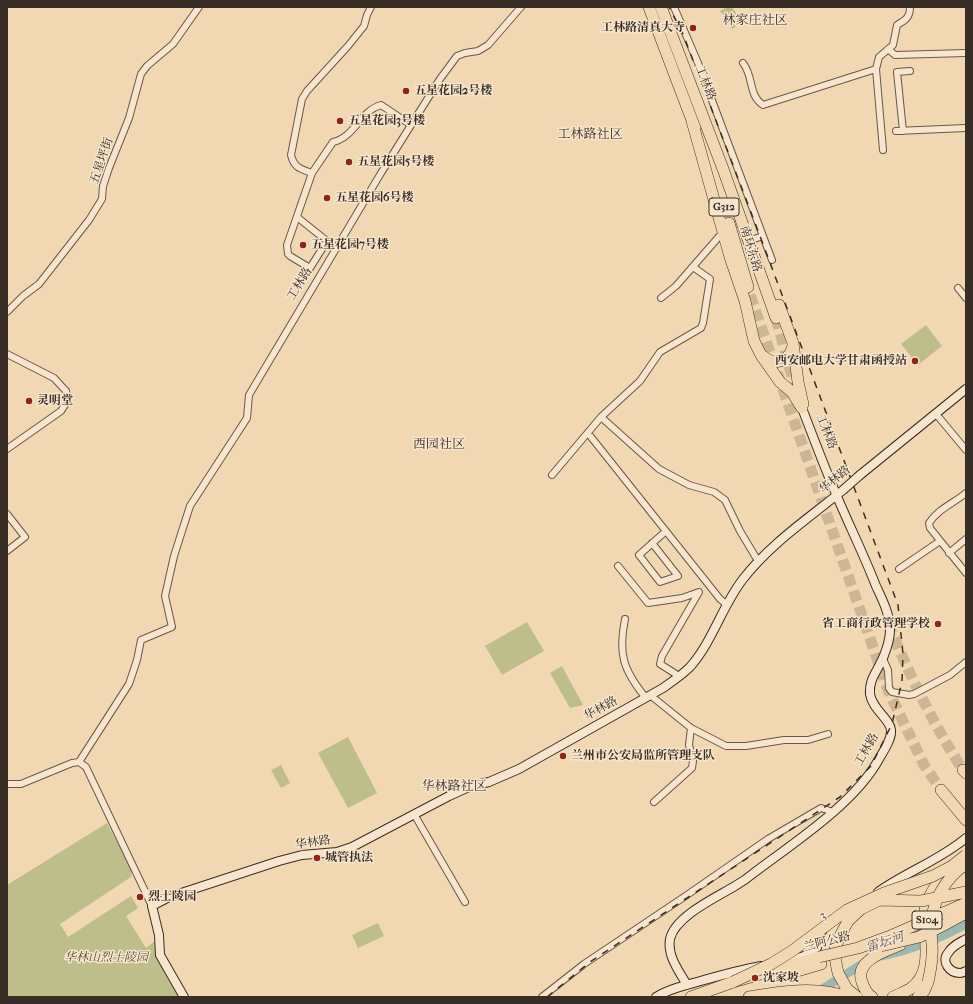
<!DOCTYPE html>
<meta charset="utf-8">
<style>
body{margin:0}
#map{position:relative;width:973px;height:1004px;overflow:hidden;background:#f2d8b2;font-family:"IM FELL French Canon",serif}
canvas{display:block}
.frame{position:absolute;inset:0;border:8px solid #392e25;pointer-events:none}
</style>
<div id="map">
<canvas width="973" height="1004"></canvas>
<div class="frame"></div>
</div>
<script>
const g = document.querySelector('canvas').getContext('2d');
g.lineJoin = 'round';
function fill(path, color) { g.fillStyle = color; g.fill(path, 'evenodd'); }
function trace(path, color, width, dash) { g.strokeStyle = color; g.lineWidth = width; g.lineCap = dash ? 'butt' : 'round'; g.setLineDash(dash || []); g.stroke(path); }
function drawText(font, color, halo, rows, align = 'center') {
  g.font = font + ' "IM FELL French Canon","Noto Serif SC",serif'; g.lineWidth = 3; g.setLineDash([]); g.textBaseline = 'middle'; g.strokeStyle = halo; g.fillStyle = color; for (const [text, x, y, turn = 0] of rows) {
    g.save(); g.translate(x, y); g.rotate((+turn || 0) * Math.PI / 180); g.textAlign = isNaN(turn) ? turn : align; if (halo) g.strokeText(text, 0, 0); g.fillText(text, 0, 0); g.restore();
  }
}
fill(new Path2D(`
 M727 7H732L742 22 732 29 720 11Z
 M926 325 942 346 918 365 901 344Z
 M527 622 544 651 502 675 485 646Z
 M562 666 583 705 570 708 550 673Z
 M348 737 377 793 348 808 318 753Z
 M281 765 290 783 281 788 271 770Z
 M107 823 132 870 131 877 60 924 68 937 131 896 138 908 126 916 146 948 155 941 156 956 180 997H7V885Z
 M378 923 384 936 358 948 352 935Z`), '#bdbe8a');
trace(new Path2D(`
 M881 956C911 950 939 939 966 924
 M792 997 816 993 867 961`), '#9bb9b0', 9);
trace(new Path2D(`
 M750 295 888 690 924 765 941 790
 M776 318 796 391
 M888 623C909 674 933 724 963 770`), '#cdb696', 11, [11, 5.5]);
const street = new Path2D(`
 M674 7 698 63 772 260
 M888 49 895 55 966 53
 M743 63C754 77 748 95 763 105L876 69
 M896 131 966 128
 M903 131 897 72 910 71
 M883 150 876 69 879 57 893 45 897 25C906 20 910 17 910 7
 M312 173C301 169 294 168 291 155L302 99 307 91 348 46 364 26 367 15 371 7
 M297 217 327 241 310 268 290 256 288 254 287 245 312 173 333 142C355 137 360 111 381 105L411 125
 M754 239 763 236
 M958 288 966 298
 M661 298 676 286 723 232
 M7 312 23 296 39 284 89 220 102 199 103 186 109 168 129 118 141 74 147 66 173 44 199 7
 M7 354 54 378 66 391 68 400 61 411 7 449
 M936 414 966 450
 M601 417 659 469 689 485 714 492 725 500 740 531 758 561
 M591 437 720 599 727 605
 M552 475 601 417 640 381 660 352 701 328 703 323 710 279 693 267
 M966 493C954 503 938 509 929 523L930 528 966 573
 M7 514 25 537 7 551
 M652 543 678 576 660 582 639 555 666 531
 M949 553 966 539
 M618 566 648 603 682 598 699 592 662 656 660 664 679 676
 M899 569 940 541
 M625 619C618 654 623 670 646 698
 M883 659 888 670 889 688 892 692 909 695 914 694 950 675 966 662
 M650 695 691 728 726 746H746L784 740H808L828 734
 M79 762 86 767 152 906
 M7 784H21L72 763 79 762 129 684 137 660 141 640 172 627 165 596 174 556 190 506 247 418 249 395 381 173 440 79 457 56 465 53 478 51 488 45 521 7
 M654 802 692 768 693 761 689 745 691 728
 M414 814 465 902
 M542 997 584 964 687 895 768 839 821 808 833 812`);
const secondary = new Path2D(`
 M860 475 966 389
 M878 892C906 872 940 860 966 838
 M966 939C959 943 952 946 948 953 941 961 949 973 960 973 962 973 964 972 966 971
 M778 962C788 960 817 957 818 944 819 942 818 940 817 937L823 930
 M687 985C679 971 667 956 670 939 675 916 717 897 735 886 742 882 749 877 755 872 795 842 855 803 879 759 883 752 892 739 891 730 890 719 872 709 870 694 869 681 875 674 880 664 885 655 890 640 890 630 890 614 882 599 876 586 864 555 849 525 836 494 824 466 813 437 802 408
 M184 997 160 955 159 935 152 906 169 897 279 861 302 855 337 852 352 847 449 796 471 786 489 782 519 769 663 688C673 681 682 675 690 667 713 641 722 606 743 579 771 543 809 518 843 490
 M656 997C668 989 683 986 697 982 718 976 739 970 761 966`);
const highway = new Path2D(`
 M649 7 695 128
 M661 7 723 169 776 318
 M692 121 730 257 745 301 754 341 761 355 780 382 792 392 802 408
 M729 223 748 287
 M779 305 793 343 798 382 803 404
 M763 356C774 367 791 361 793 345
 M963 770 966 773
 M941 790 966 820
 M839 938 834 952 838 973 847 989 857 997
 M797 971 821 964
 M691 997 733 982 819 957
 M749 997C781 991 817 986 848 997
 M872 997C867 994 864 988 862 982 854 961 885 951 900 945
 M893 997C899 994 905 992 910 989 936 971 922 936 925 910 927 896 941 878 950 868
 M918 997 924 991 928 982`);
trace(street, '#675848', 8);
trace(secondary, '#392e25', 10);
trace(highway, '#392e25', 12);
trace(street, '#f7e6cd', 6);
trace(secondary, '#f7e6cd', 8);
trace(highway, '#f2d8b2', 11);
trace(new Path2D(`
 M547 997 590 962 840 797 871 766 892 724 902 681 903 654 898 605 760 236 683 34 669 7`), '#392e25', 1.5, [7, 7]);
const secondaryBridge = new Path2D(`
 M843 490 860 475`);
const highwayBridge = new Path2D(`
 M839 938 848 921 861 909 879 900 921 901 966 892
 M881 946 919 937 942 926 966 913
 M819 957 858 948 888 937 966 903
 M733 982 771 964 792 951 847 910 884 893 933 876 952 866 966 855
 M928 982C930 973 932 964 932 955 933 946 931 938 931 930 931 903 944 879 966 864`);
trace(secondaryBridge, '#392e25', 10, []);
trace(highwayBridge, '#392e25', 12, []);
trace(secondaryBridge, '#f7e6cd', 8);
trace(highwayBridge, '#f2d8b2', 11);
for (const [x, y, r, color] of [
 [693,28,4,"#8f2418"],
 [406,91,4,"#8f2418"],
 [340,121,4,"#8f2418"],
 [349,162,4,"#8f2418"],
 [327,198,4,"#8f2418"],
 [303,245,4,"#8f2418"],
 [915,361,4,"#8f2418"],
 [29,401,4,"#8f2418"],
 [938,624,4,"#8f2418"],
 [563,756,4,"#8f2418"],
 [317,858,4,"#8f2418"],
 [140,897,4,"#8f2418"],
 [755,978,4,"#8f2418"]
]) { const dot = new Path2D(); dot.arc(x, y, r, 0, 2 * Math.PI); g.fillStyle = color; g.fill(dot); trace(dot, '#f7e6cd', 1.5); }
for (const [x, y, w] of [
 [724,207,30],
 [927,920,30]
]) { const box = new Path2D(); box.roundRect(x - w / 2, y - 9, w, 18, 3); g.fillStyle = '#f7e6cd'; g.fill(box); trace(box, '#392e25', 1); }
drawText('bold 11px', '#392e25', null, [
 ["G312",724,207],
 ["S104",927,920]
]);
drawText('bold 12px', '#392e25', '#f7e6cd', [
 ["工林路清真大寺",685,28,"right"],
 ["五星花园2号楼",414,91],
 ["五星花园3号楼",348,121],
 ["五星花园5号楼",357,162],
 ["五星花园6号楼",335,198],
 ["五星花园7号楼",311,245],
 ["西安邮电大学甘肃函授站",907,361,"right"],
 ["灵明堂",37,401],
 ["省工商行政管理学校",930,624,"right"],
 ["兰州市公安局监所管理支队",571,756],
 ["城管执法",325,858],
 ["烈士陵园",148,897],
 ["沈家坡",763,978]
], 'left');
drawText('12px', '#392e25', '#f7e6cd', [
 ["工林路",705,83,69],
 ["五星坪街",102,161,-71],
 ["南环东路",750,249,73],
 ["工林路",300,284,-59],
 ["工林路",826,432,68],
 ["华林路",835,480,-39],
 ["华林路",601,709,-29],
 ["工林路",867,750,-60],
 ["华林路",313,843,-8],
 ["3",823,916,-33],
 ["兰阿公路",827,942,-14]
]);
drawText('italic 12px', '#534b39', '#f7e6cd', [
 ["华林山烈士陵园",106,958]
]);
drawText('13px', '#392e25', '#f7e6cd', [
 ["林家庄社区",755,21],
 ["工林路社区",590,135],
 ["西园社区",439,445],
 ["华林路社区",454,787]
]);
drawText('italic 13px', '#525148', '#f7e6cd', [
 ["雷坛河",885,943,-18]
]);
</script>
